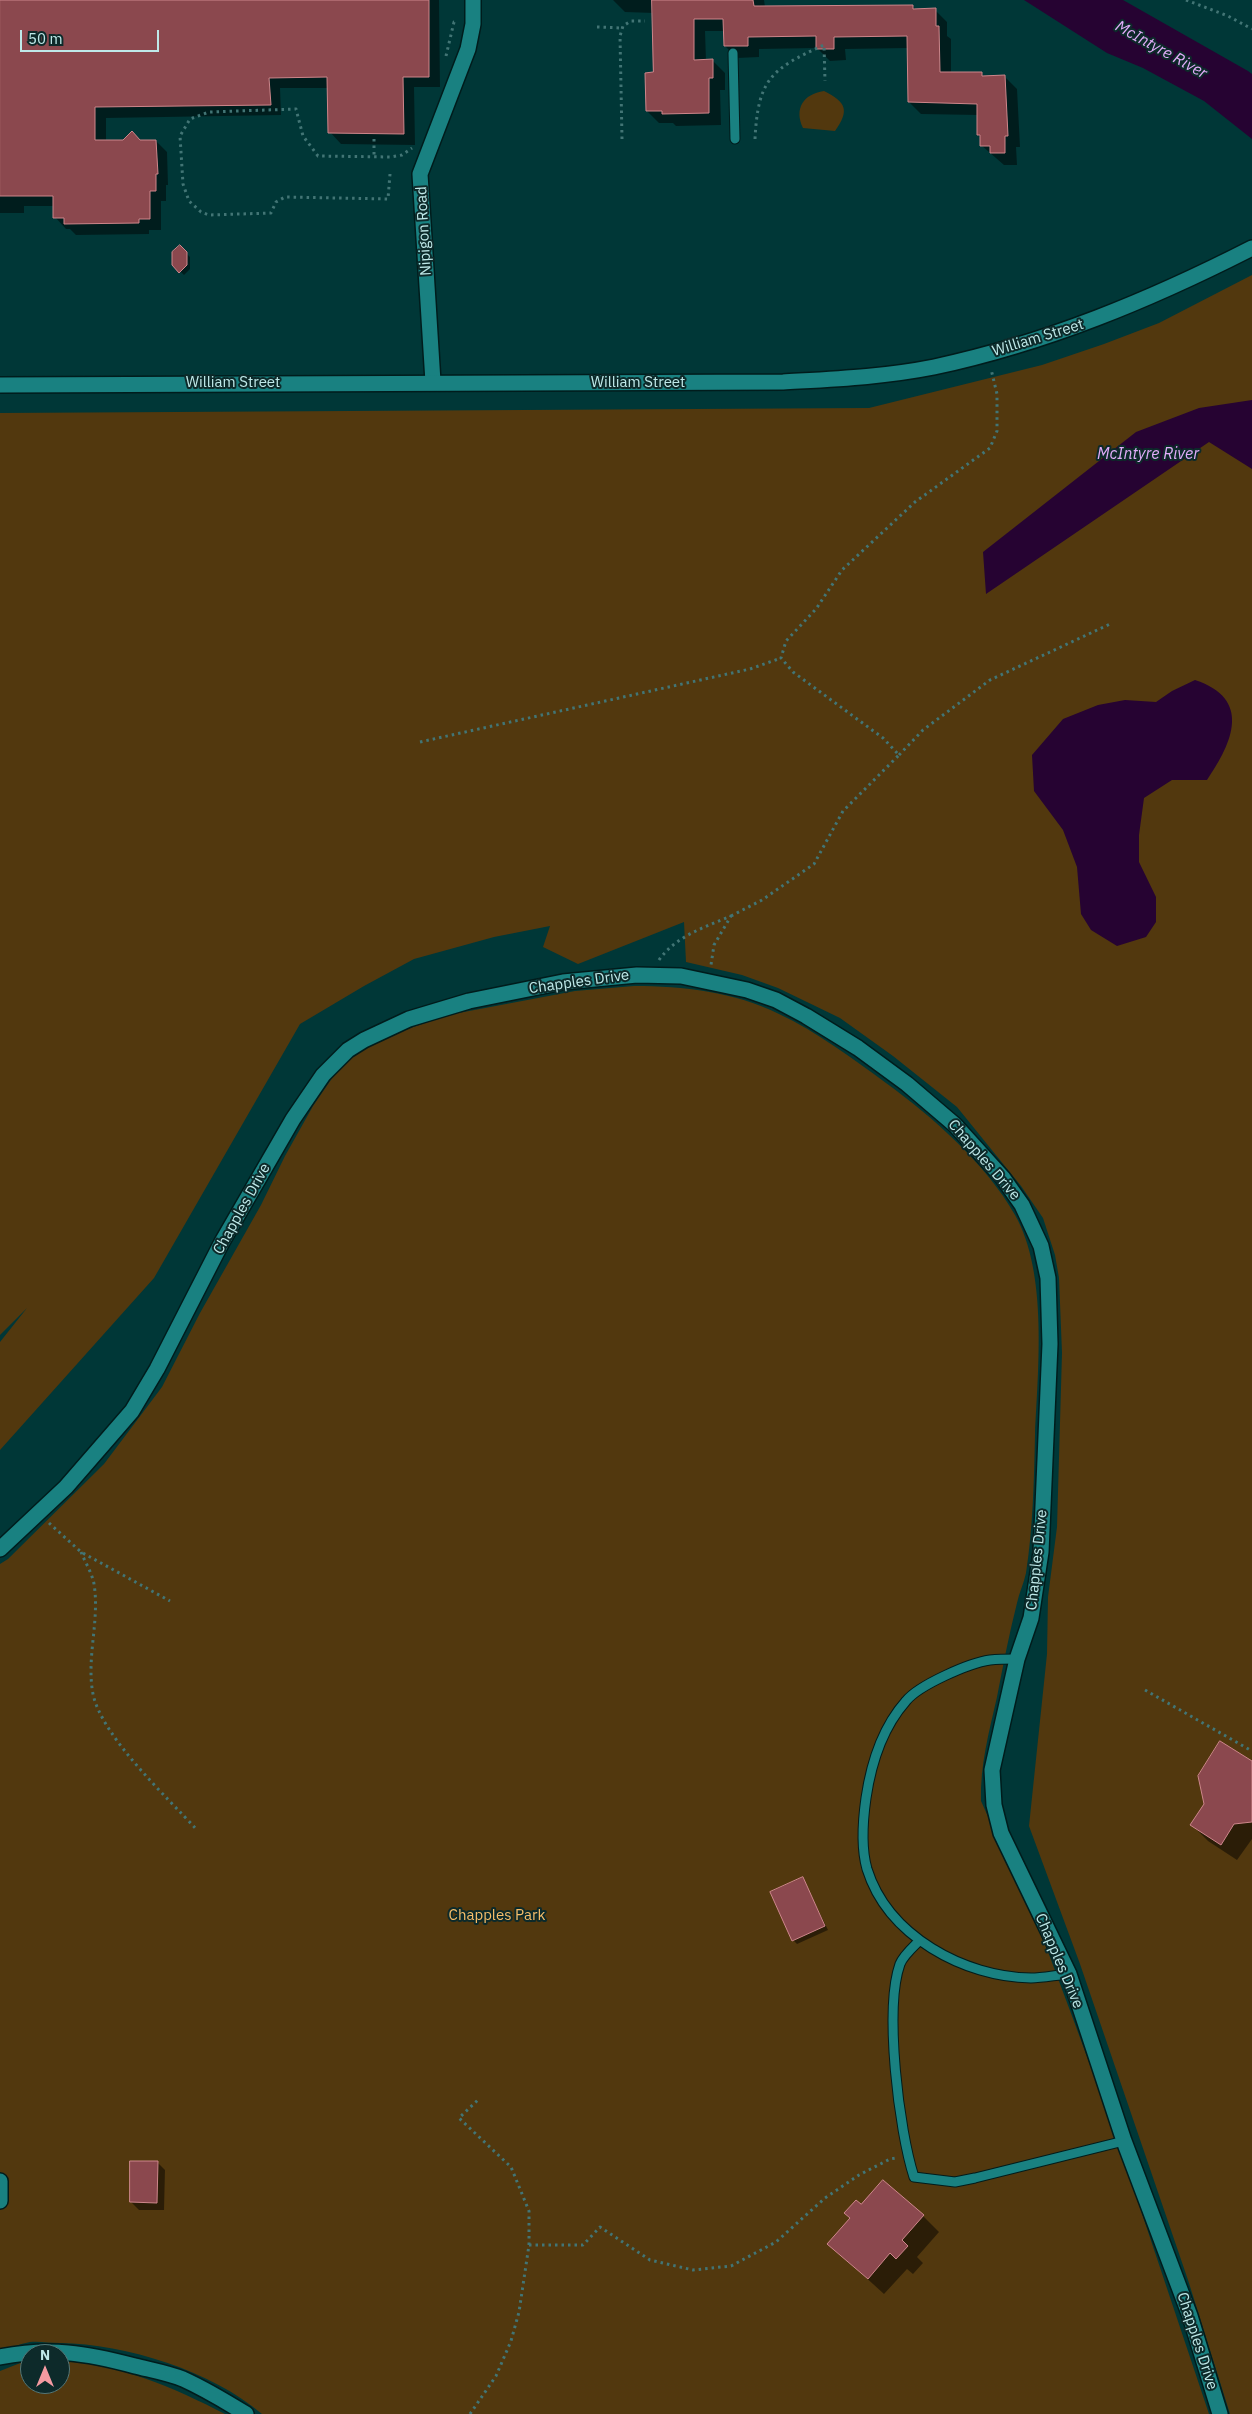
<!DOCTYPE html>
<style>
body{margin:0}
#map{position:relative;width:1252px;height:2414px;overflow:hidden;background:#003737;font-family:"IBM Plex Sans",sans-serif}
canvas{display:block}
.north{position:absolute;left:20px;top:2344px;width:50px;height:50px;box-sizing:border-box;background:#0d2a2a;border:1px solid #547676;border-radius:50%;rotate:0deg;font-size:14px;font-weight:700;line-height:20px;text-align:center;color:#bfe9e9}
.north::after{content:'';display:block;margin:auto;width:18px;height:22px;background:#f49aa1;clip-path:polygon(50% 0,100% 100%,50% 72%,0 100%)}
.scale{position:absolute;left:20px;top:30px;width:139px;height:22px;box-sizing:border-box;border:2px solid #bfe9e9;border-top:0;padding-left:6px;font-size:15px;line-height:18px;white-space:nowrap;color:#bfe9e9;-webkit-text-stroke:4px #0d2a2a;paint-order:stroke}
</style>
<div id="map">
<canvas width="1252" height="2414"></canvas>
<div class="north">N</div>
<div class="scale">50 m</div>
</div>
<script>
const g = document.querySelector('canvas').getContext('2d');
g.lineJoin = 'round';
function fill(path, color) { g.fillStyle = color; g.fill(path, 'evenodd'); }
function trace(path, color, width, dash) { g.strokeStyle = color; g.lineWidth = width; g.lineCap = dash ? 'butt' : 'round'; g.setLineDash(dash || []); g.stroke(path); }
function drawText(font, color, halo, rows, align = 'center') {
  g.font = font + ' "IBM Plex Sans",sans-serif'; g.lineWidth = 4; g.setLineDash([]); g.textBaseline = 'middle'; g.strokeStyle = halo; g.fillStyle = color; for (const [text, x, y, turn = 0] of rows) {
    g.save(); g.translate(x, y); g.rotate((+turn || 0) * Math.PI / 180); g.textAlign = isNaN(turn) ? turn : align; if (halo) g.strokeText(text, 0, 0); g.fillText(text, 0, 0); g.restore();
  }
}
fill(new Path2D(`
 M824 91C846 102 850 110 835 131L803 128C794 109 803 94 824 91Z
 M1252 275V2414H1230L1188 2280 1080 1964 1029 1826 1047 1654 1048 1597 1057 1527 1062 1353 1059 1278 1055 1255 1043 1218 1021 1186 957 1107 893 1056 840 1018 778 988 742 975 686 962 684 922 578 964 543 947 550 926 494 937 414 959 364 986 300 1024 154 1278 0 1450V1342L27 1308 0 1335V413L869 408 1042 365 1104 344 1159 323Z
 M634 986C683 986 735 992 779 1014 817 1032 852 1058 886 1083 933 1117 987 1165 1015 1215 1048 1273 1038 1370 1035 1435 1034 1481 1033 1528 1026 1573 1024 1583 1019 1593 1017 1603 1009 1634 1003 1666 997 1697 989 1732 980 1765 981 1801L1044 1941 1072 2016 1115 2133 1209 2414H262C212 2371 126 2344 60 2343 50 2343 39 2341 30 2342 20 2344 10 2348 0 2350V1564L8 1559 104 1464 162 1387 200 1313 261 1205 285 1156 313 1106 339 1068 358 1051 402 1031 448 1015 575 991Z
 M60 2361C117 2363 175 2388 225 2414H0V2371L23 2362H30V2384H60Z`), '#52380e');
fill(new Path2D(`
 M1024 0H1123L1248 71 1252 74V139L1204 101 1143 68 1107 53Z
 M1252 400V469L1209 442 986 594 983 552 1136 432 1199 408Z
 M1195 680C1252 699 1233 742 1207 780H1172L1144 798 1139 835V862L1156 897V922L1146 937 1117 946 1091 930 1081 914 1077 867 1063 830 1034 791 1032 755 1063 719 1098 705 1125 700 1156 702 1172 691Z`), '#260332');
fill(new Path2D(`
 M0 0H439L440 87H414L415 145 341 144 330 132 328 88H280L281 115 106 118V141H156L167 152 168 185H166V201H161V230H149V234L76 235 70 229H66L55 217V206H24V213H0Z
 M613 0H764L765 7 913 6 916 10H935L947 22V36L951 39V73H981L985 77H1005L1017 89 1020 147H1016L1017 165H1004L981 145V138L978 135V115L921 114 909 102 908 48 845 49 846 60 830 61 817 48 759 49V57L737 58 725 46V31H705L706 61H713L725 73V90H720L721 125 676 126 673 123H659L647 111 655 73 654 13 625 12Z
 M180 247 190 257V269L184 275 173 264Z
 M1252 1763V1839L1237 1860 1208 1841 1192 1825Z
 M803 1879 828 1930 797 1944 793 1940Z
 M157 2162 165 2170 164 2210H139L131 2202Z
 M862 2206 923 2216 939 2232 917 2257 923 2263 913 2274 907 2269 884 2294 829 2244Z`), '#0007');
const building = new Path2D(`
 M0 0H429V77H403L404 134 328 133 327 77 269 78 271 105 95 107V140H123L132 131 140 140H156L158 174H156V191H150V219H139V223L64 224V218H53V196H0Z
 M652 0H753L754 6H759L913 5V9L936 8V26H939L940 72H982V76L1005 75 1008 136H1005V153H990V146H980V135H977V104L908 102 907 36 834 37V49H816V36L748 37V46H724L723 19H694V60L713 59V78H709V113L662 114V111H646L645 73 653 72Z
 M180 245 187 252V265L179 273 172 265V252Z
 M1220 1741 1252 1761V1822L1234 1824 1221 1845 1190 1825 1204 1804 1198 1776Z
 M803 1877 825 1926 792 1941 770 1892Z
 M130 2161H158L157 2203 130 2202Z
 M883 2180 924 2215 902 2240 908 2246 896 2259 890 2253 868 2279 827 2244 850 2218 844 2213 856 2200 861 2204Z`);
fill(building, '#8b484e');
trace(building, '#cd868b', 1);
const service = new Path2D(`
 M733 53 735 139
 M1017 1659C1008 1659 999 1659 990 1660 969 1663 919 1685 906 1701 883 1727 871 1764 866 1798 863 1819 861 1848 867 1869 888 1936 964 1977 1031 1978 1043 1978 1056 1975 1069 1974
 M919 1941C913 1947 903 1956 900 1964 884 2009 899 2131 914 2177L955 2182 975 2178 1124 2141`);
const minor = new Path2D(`
 M433 382 420 174 468 49 473 24V0
 M0 1549 66 1487 132 1411 157 1369 222 1242 293 1119 323 1075 348 1050 364 1040 409 1019 469 1001 563 982 637 975 681 976 747 990 776 1000 806 1016 858 1048 907 1084 955 1125 1003 1178 1022 1205 1041 1246 1048 1278 1050 1344 1041 1552 1031 1618 1017 1659 992 1770 994 1805 1001 1833 1069 1974 1124 2141 1190 2316 1220 2414
 M0 2181V2201
 M0 2357C50 2347 86 2353 135 2366 151 2370 168 2373 183 2379 205 2389 225 2401 246 2414`);
const tertiary = new Path2D(`
 M0 385 783 382C834 379 884 377 934 367 1046 343 1150 300 1252 248`);
trace(service, '#001c1c', 11);
trace(minor, '#001c1c', 18);
trace(tertiary, '#001c1c', 18);
trace(new Path2D(`
 M1186 0 1228 16 1252 29
 M597 27 622 28
 M446 56 454 22H457
 M374 139V157
 M622 139 620 36 623 26 631 21H645
 M755 139C758 79 771 69 824 45L825 81
 M390 174 388 199 285 197 276 202 271 213 209 215 201 212 189 201 183 184 180 136 190 119 209 112 296 109 303 136 318 156 391 157 402 155 412 148
 M420 742 750 669 781 658
 M899 755 923 730 990 680 1110 624
 M731 916 762 900 814 864 843 811 899 755 883 738 793 672 781 658 786 641 816 609 842 570 915 502 990 448 997 431V394L991 369
 M659 960C676 936 705 927 731 916L714 945 711 965
 M49 1523 81 1552 170 1601
 M81 1552C85 1562 92 1573 94 1584 100 1620 86 1658 93 1694 102 1737 167 1797 197 1830
 M1145 1690 1252 1751
 M529 2245H583L600 2227 650 2260 693 2270 731 2266 776 2242 825 2198 859 2175 890 2159 896 2158
 M470 2414 496 2376 511 2341 519 2312 529 2245V2211L511 2167 459 2118 480 2098`), '#427575', 3, [2.5, 4]);
trace(service, '#198181', 9);
trace(minor, '#198181', 15);
trace(tertiary, '#198181', 15);
drawText('15px', '#bfe9e9', '#0d2a2a', [
 ["Nipigon Road",424,231,-93],
 ["William Street",1038,338,-17],
 ["William Street",233,383],
 ["William Street",638,383],
 ["Chapples Drive",579,982,-8],
 ["Chapples Drive",984,1160,49],
 ["Chapples Drive",242,1209,-61],
 ["Chapples Drive",1037,1560,-84],
 ["Chapples Drive",1059,1961,67],
 ["Chapples Drive",1197,2341,72]
]);
drawText('15px', '#f7be6a', '#0d2a2a', [
 ["Chapples Park",497,1916]
]);
drawText('italic 16px', '#e2acfa', '#0d2a2a', [
 ["McIntyre River",1161,50,29],
 ["McIntyre River",1148,454]
]);
</script>
